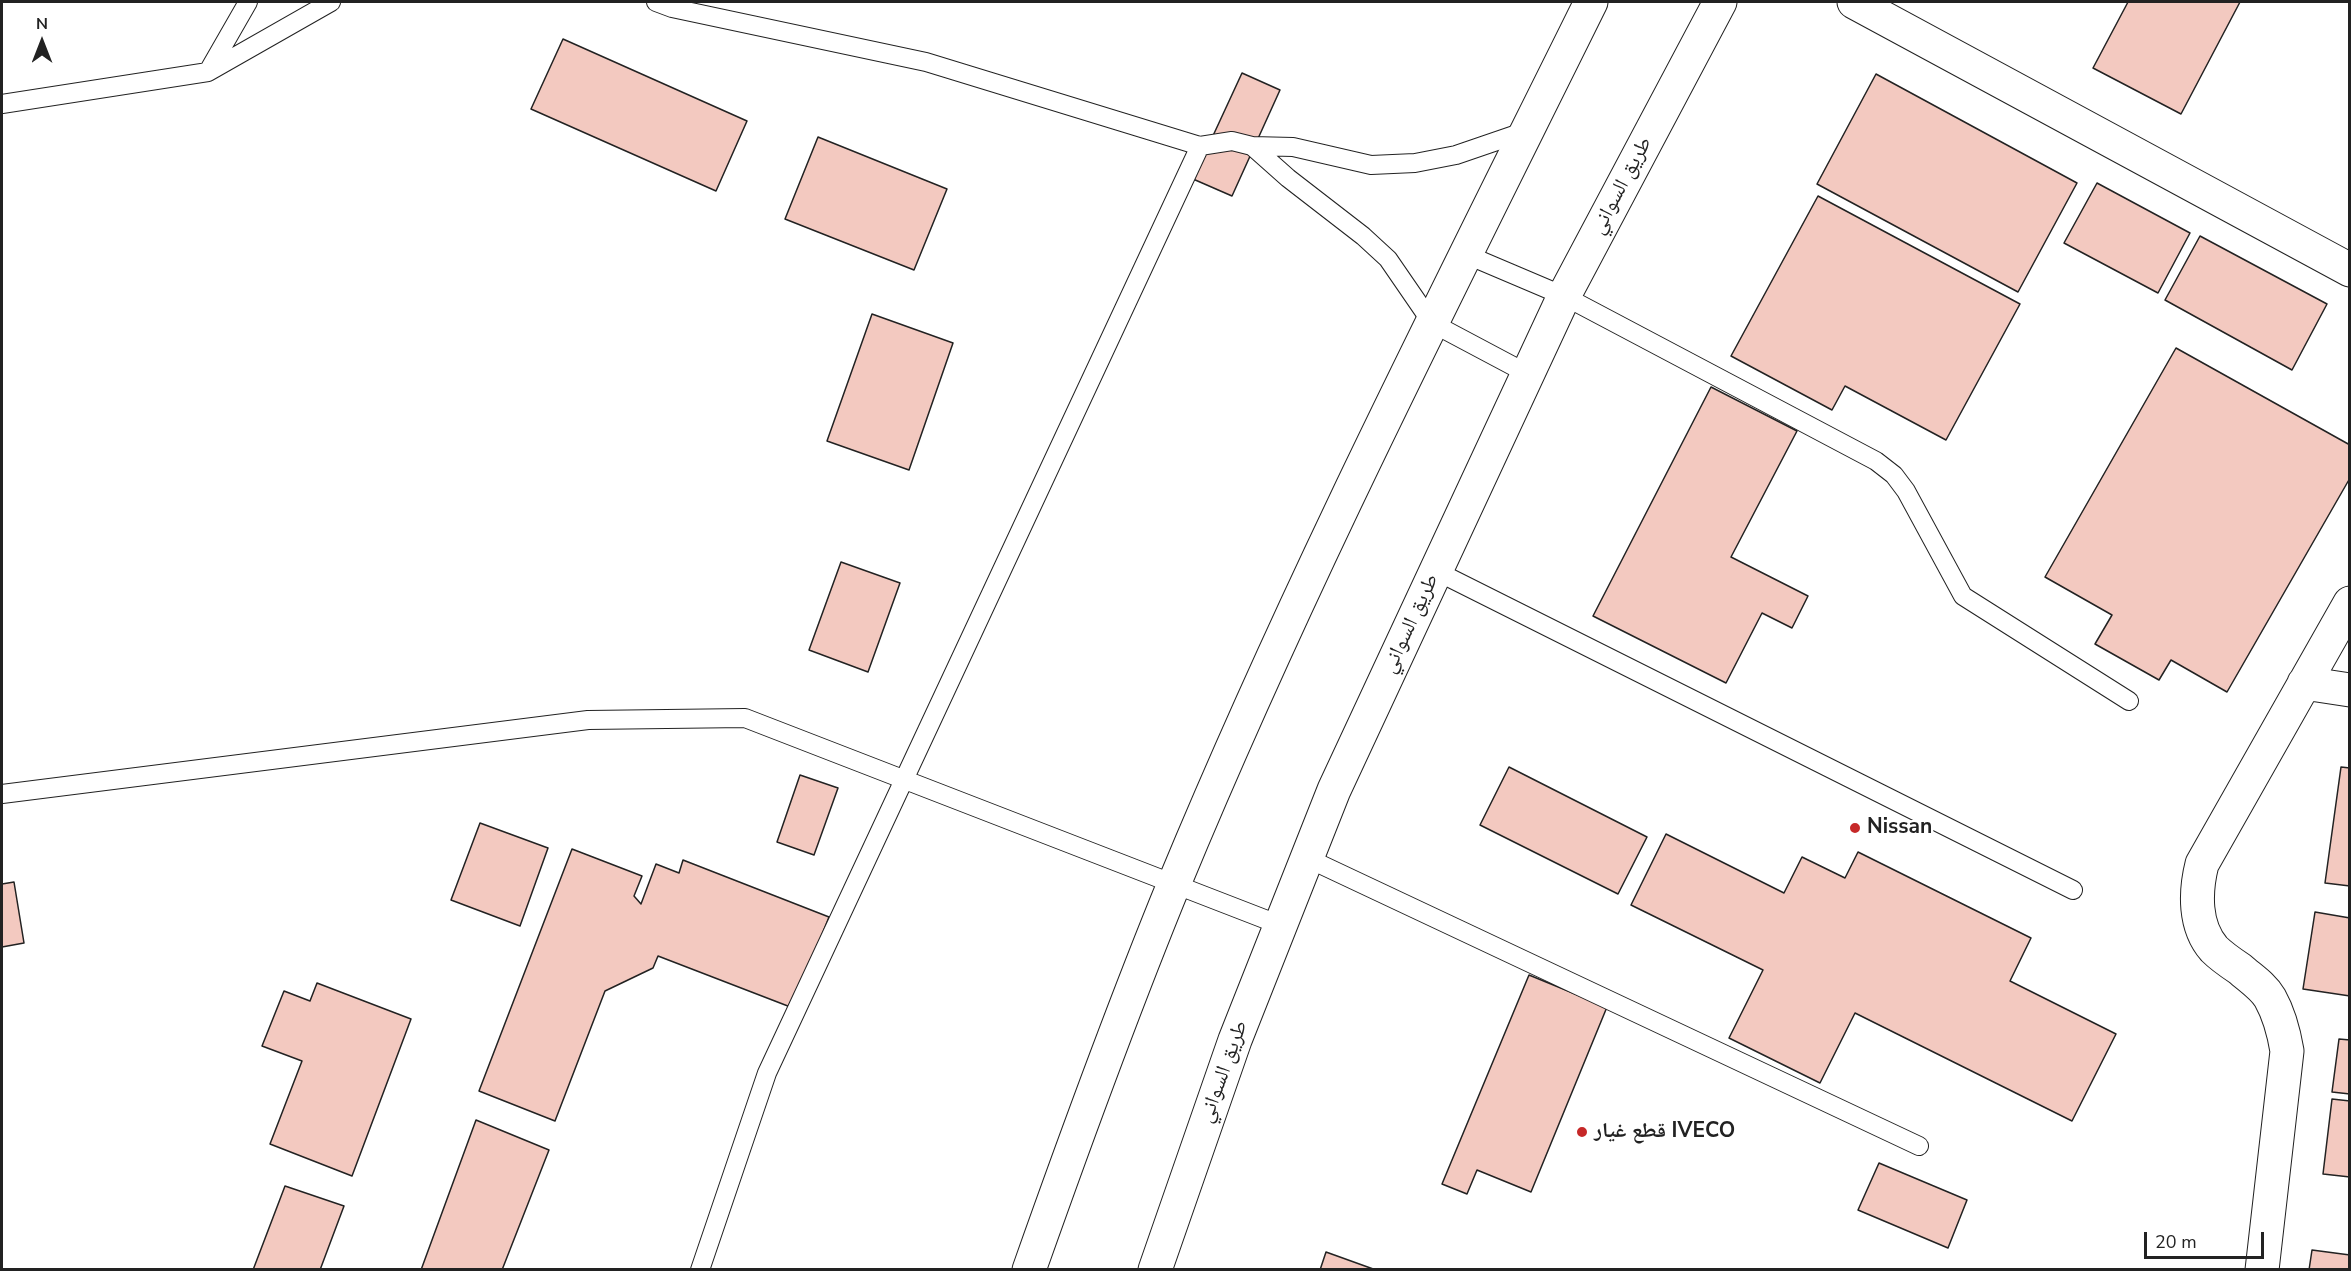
<!DOCTYPE html>
<meta charset="utf-8">
<style>
body{margin:0}
#map{position:relative;width:2351px;height:1271px;overflow:hidden;background:#fff;font-family:"Nunito Sans",sans-serif}
canvas{display:block}
.frame{position:absolute;inset:0;border:3px solid #222;pointer-events:none}
.north{position:absolute;left:12px;top:12px;width:60px;height:60px;-webkit-text-stroke:4px #fff;paint-order:stroke;rotate:0deg;font-size:16px;font-weight:700;line-height:24px;text-align:center;color:#222}
.north::after{content:'';display:block;margin:auto;width:21px;height:27px;background:#222;clip-path:polygon(50% 0,100% 100%,50% 72%,0 100%)}
.scale{position:absolute;left:2144px;top:1232px;width:120px;height:27px;box-sizing:border-box;border:3px solid #222;border-top:0;padding-left:8px;font-size:18px;line-height:21px;white-space:nowrap;color:#222;-webkit-text-stroke:4px #fff;paint-order:stroke}
</style>
<div id="map">
<canvas width="2351" height="1271"></canvas>
<div class="frame"></div>
<div class="north">N</div>
<div class="scale">20 m</div>
</div>
<script>
const g = document.querySelector('canvas').getContext('2d');
g.lineJoin = 'round';
function fill(path, color) { g.fillStyle = color; g.fill(path, 'evenodd'); }
function trace(path, color, width, dash) { g.strokeStyle = color; g.lineWidth = width; g.lineCap = dash ? 'butt' : 'round'; g.setLineDash(dash || []); g.stroke(path); }
function drawText(font, color, halo, rows, align = 'center') {
  g.font = font + ' "Nunito Sans","Noto Naskh Arabic",sans-serif'; g.lineWidth = 4.5; g.setLineDash([]); g.textBaseline = 'middle'; g.strokeStyle = halo; g.fillStyle = color; for (const [text, x, y, turn = 0] of rows) {
    g.save(); g.translate(x, y); g.rotate((+turn || 0) * Math.PI / 180); g.textAlign = isNaN(turn) ? turn : align; if (halo) g.strokeText(text, 0, 0); g.fillText(text, 0, 0); g.restore();
  }
}
const building = new Path2D(`
 M2128 2H2240L2181 114 2093 68Z
 M563 39 747 121 716 191 531 109Z
 M1242 73 1280 90 1232 196 1193 179Z
 M1876 74 2077 183 2018 292 1817 184Z
 M818 137 947 189 914 270 785 219Z
 M2097 183 2190 233 2158 293 2064 243Z
 M1818 196 2020 304 1946 440 1845 386 1832 410 1731 356Z
 M2200 236 2327 304 2292 370 2165 300Z
 M872 314 953 343 909 470 827 441Z
 M2176 348 2350 445V478L2227 692 2171 660 2159 680 2095 644 2112 615 2045 577Z
 M1711 387 1797 431 1731 557 1808 596 1792 628 1762 613 1726 683 1593 616Z
 M841 562 900 583 868 672 809 650Z
 M1509 767 1647 837 1618 894 1480 825Z
 M2341 767 2350 768V886L2325 883Z
 M800 775 838 788 814 855 777 842Z
 M480 823 548 848 520 926 451 900Z
 M1666 834 1784 893 1802 857 1845 878 1858 852 2031 938 2010 981 2116 1034 2072 1121 1855 1013 1820 1083 1729 1038 1763 970 1631 905Z
 M572 849 642 876 634 896 641 904 656 864 679 873 683 860 829 917 793 1008 658 956 653 968 605 991 555 1121 479 1091Z
 M14 882 24 943 2 947V884Z
 M2315 912 2350 918V996L2303 989Z
 M1529 975 1607 1007 1531 1192 1477 1170 1467 1194 1442 1184Z
 M317 983 411 1019 352 1176 270 1144 302 1061 262 1046 284 991 310 1001Z
 M2339 1039 2350 1040V1094L2332 1092Z
 M2332 1099 2350 1101V1177L2323 1174Z
 M476 1120 549 1150 502 1270H421Z
 M1879 1163 1967 1200 1948 1248 1858 1210Z
 M285 1186 344 1206 320 1270H253Z
 M2312 1250 2350 1255V1270H2309Z
 M1326 1252 1376 1270H1320Z`);
fill(building, '#f3c9c0');
trace(building, '#222', 1.5);
const lane = new Path2D(`
 M656 2 672 8 926 62 1200 146 1232 141 1252 146 1293 147 1371 165 1415 163 1456 155 1526 131
 M209 70 248 2
 M2 104 208 72 331 2
 M1252 146 1288 178 1363 236 1388 259 1432 323 1528 374
 M1465 254 1564 296 1876 461 1894 475 1906 491 1963 596 2129 701
 M1436 571 2073 890
 M2 794 588 720 745 718 1280 925
 M1307 858 1919 1146
 M700 1270 767 1073 1200 146`);
const street = new Path2D(`
 M1854 2 2350 270
 M2304 683 2350 690
 M2262 1270 2287 1051C2284 1033 2279 1014 2270 998 2263 986 2250 978 2240 969 2231 963 2221 956 2214 949 2194 926 2195 892 2202 864L2350 603`);
const highway = new Path2D(`
 M1029 1270C1075 1140 1122 1011 1174 884 1298 584 1447 293 1591 2
 M1155 1270 1235 1040 1334 790 1564 296 1720 2`);
trace(lane, '#222', 20);
trace(street, '#222', 35);
trace(highway, '#222', 35);
trace(lane, '#fff', 18);
trace(street, '#fff', 33);
trace(highway, '#fff', 33);
for (const [x, y, r, color] of [
 [1855,828,6,"#c62828"],
 [1582,1132,6,"#c62828"]
]) { const dot = new Path2D(); dot.arc(x, y, r, 0, 2 * Math.PI); g.fillStyle = color; g.fill(dot); trace(dot, '#fff', 2); }
drawText('21px', '#222', '#fff', [
 ["طريق السواني",1622,186,-62],
 ["طريق السواني",1411,624,-65],
 ["طريق السواني",1224,1072,-70]
]);
drawText('bold 21px', '#222', '#fff', [
 ["Nissan",1867,828],
 ["قطع غيار IVECO",1594,1132]
], 'left');
</script>
